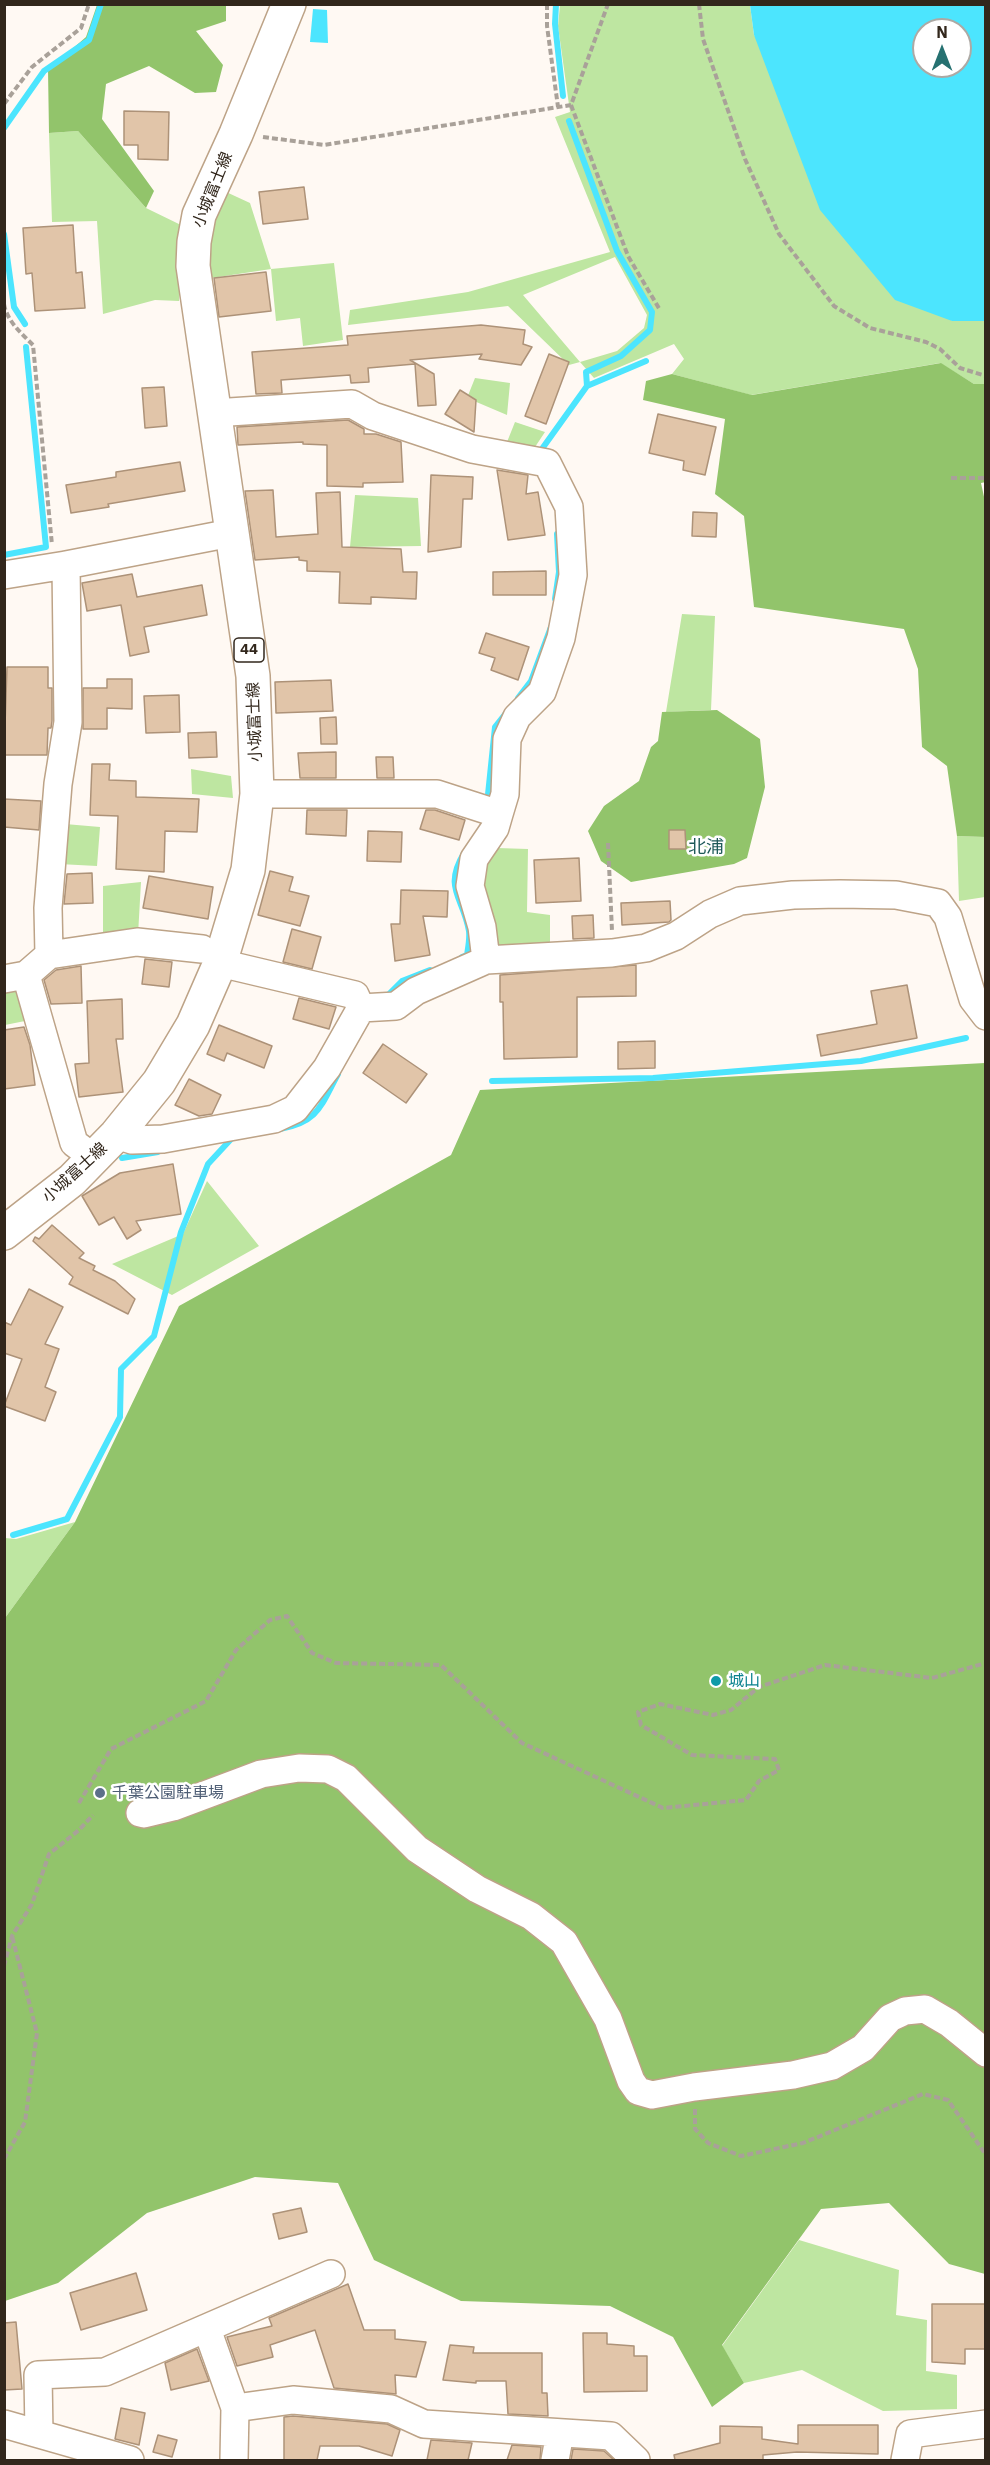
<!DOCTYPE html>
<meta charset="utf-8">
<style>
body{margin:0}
#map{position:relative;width:990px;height:2465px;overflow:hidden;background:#fff9f3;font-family:"IBM Plex Sans",sans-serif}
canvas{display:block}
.frame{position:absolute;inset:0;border:6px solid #32271c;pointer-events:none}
.north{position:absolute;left:912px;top:18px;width:60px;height:60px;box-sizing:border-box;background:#fff;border:2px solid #ada9a4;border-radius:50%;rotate:0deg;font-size:16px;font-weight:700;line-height:24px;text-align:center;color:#32271c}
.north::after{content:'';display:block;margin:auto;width:21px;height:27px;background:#267171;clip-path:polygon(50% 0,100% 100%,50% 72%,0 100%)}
</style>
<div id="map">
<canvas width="990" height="2465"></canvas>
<div class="frame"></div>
<div class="north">N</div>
</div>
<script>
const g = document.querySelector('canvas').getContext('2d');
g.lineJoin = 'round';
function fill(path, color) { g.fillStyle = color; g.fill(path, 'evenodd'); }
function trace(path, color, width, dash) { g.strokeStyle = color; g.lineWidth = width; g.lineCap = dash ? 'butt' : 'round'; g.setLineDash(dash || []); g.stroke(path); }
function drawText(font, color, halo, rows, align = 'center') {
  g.font = font + ' "IBM Plex Sans","Noto Sans JP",sans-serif'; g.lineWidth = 5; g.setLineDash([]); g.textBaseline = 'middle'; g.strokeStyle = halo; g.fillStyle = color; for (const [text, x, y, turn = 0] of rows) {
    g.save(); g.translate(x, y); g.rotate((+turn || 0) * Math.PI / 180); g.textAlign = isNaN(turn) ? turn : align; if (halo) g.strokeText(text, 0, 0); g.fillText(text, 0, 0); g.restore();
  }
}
fill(new Path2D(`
 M560 5H750L754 35 952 321H985V384H974L940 363 751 395 672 374 684 359 674 344 594 378 580 362 569 365 508 306 348 325 350 310 468 292 610 252 555 117 570 112 558 26ZM615 257 647 315 644 328 617 351 580 362 523 295Z
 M78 131 146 208 183 226 179 301 155 300 103 314 97 221 52 222 49 133Z
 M224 191 250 203 271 269 334 263 343 340 303 346 300 318 276 321 271 269 205 279 208 233Z
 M475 378 510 383 507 415 467 398Z
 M515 422 545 432 531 453 505 447Z
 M355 495 418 498 421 546 350 547Z
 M682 614 715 616 711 710 666 712Z
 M191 769 231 776 233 798 192 794Z
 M65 824 100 827 97 866 59 864Z
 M957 836 985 837V897L959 901Z
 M497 848 528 849 527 912 550 915V946L491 951 479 877Z
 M141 882 138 935 103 938V886Z
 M18 987 30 1020 5 1025V988Z
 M207 1181 259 1246 172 1295 112 1264 183 1234Z
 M75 1522 5 1618V1538L16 1539Z
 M799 2240 899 2270 896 2315 927 2320 926 2371 957 2375V2409L883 2411 802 2370 744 2383 722 2346Z`), '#bee6a1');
fill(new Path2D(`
 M97 5H226V21L196 31 223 65 216 92 195 93 149 66 106 84 102 119 154 191 146 208 78 131 49 133 48 70 86 37Z
 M941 363 974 384H985L986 482 981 483 986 506 985 837 957 836 947 766 922 747 918 669 904 629 754 607 744 516 715 494 725 419 643 400 646 381 672 374 752 395Z
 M717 710 760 739 765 787 747 858 734 864 631 882 601 861 588 831 604 806 639 781 651 747 658 741 662 712Z
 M985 1063V2274L949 2264 889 2203 821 2209 722 2345 744 2383 712 2407 673 2337 610 2306 461 2301 374 2260 338 2183 255 2177 147 2213 58 2283 5 2301V1618L75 1522 179 1306 451 1155 480 1090Z`), '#92c46b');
fill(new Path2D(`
 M750 5H985V321H952L895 300 820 210 754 35ZM924 30H960V66H924Z
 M313 9 327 10 328 43 310 42Z`), '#4ce5fe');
trace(new Path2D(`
 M556 4 555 24 563 96
 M569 121 617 251 652 312 650 330 621 356 586 372 587 386
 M4 128 44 71 89 40 101 4
 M4 234 14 307 25 324
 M539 453 587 386 646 361
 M4 555 46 547 26 347
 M555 599 559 572 557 534
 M518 698 531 681 551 627
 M487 804 495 727 506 713
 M462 957 467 955C468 948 470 939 469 931 463 897 443 888 464 853
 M386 997 402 981 430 970
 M492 1081 653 1078 861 1061 966 1038
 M280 1129C319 1122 321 1105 338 1074
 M122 1158 158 1152
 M13 1535 67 1519 120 1417 121 1369 154 1336 181 1232 208 1164 233 1137`), '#4ce5fe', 6);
const building = new Path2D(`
 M124 111 169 112 168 160 138 159V145H124Z
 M304 187 308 219 263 224 259 192Z
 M73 225 76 273 82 272 85 308 35 311 32 273 26 274 23 228Z
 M266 272 271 311 219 317 214 278Z
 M481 325 525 330 523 344 532 347 521 365 479 359 482 354 410 360 434 374 436 405 418 406 415 364 368 368 369 382 351 383 350 375 281 380 282 393 256 394 252 352 348 345 347 336Z
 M549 354 569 362 546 424 525 416Z
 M164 387 167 426 145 428 142 388Z
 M460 390 476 400 474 432 445 414Z
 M658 414 716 427 705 475 683 470 684 461 649 453Z
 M348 420 364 429V434H376L401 442 403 482 363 483V487L327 486V445L303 444V442L238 445 237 427Z
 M180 462 185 491 108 504 109 507 71 513 66 485 116 477V472Z
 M497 470 528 475 526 494 538 492 545 535 508 540Z
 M431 475 473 477 472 499H463L461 547 428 552Z
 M273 490 276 537 318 534 316 493 340 492 342 547 401 549 403 572H417L416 599 371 597V604L339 603 340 572 307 571V561L299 560V557L255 560 245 491Z
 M693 512 717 513 716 537 692 536Z
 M546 571V595H493V572Z
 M132 574 137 597 202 585 207 615 144 627 149 652 130 656 121 605 87 611 82 583Z
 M486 633 529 647 518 680 491 670 495 658 479 653Z
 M7 667H48V688H52V721L51 728H48L47 755H4Z
 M107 679H132V709L107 708V729H83V688H107Z
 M331 680 333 711 276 713 275 682Z
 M179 695 180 732 146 733 144 696Z
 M336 717 337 744H321L320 718Z
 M216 732 217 757 189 758 188 733Z
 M336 752V778H300L298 753Z
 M376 757H393L394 778H377Z
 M92 764H110L109 780 136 781V797L199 799 197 832 165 831 164 872 116 869 118 816 90 815Z
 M4 799 41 801 39 830 4 827Z
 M307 810H347L346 836 306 834Z
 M426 810H435L465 820 459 840 420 829Z
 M669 830H685L686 849H669Z
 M368 831 402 832 401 862 367 861Z
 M579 858 581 901 536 903 534 860Z
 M270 871 293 877 289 891 309 896 300 926 258 915Z
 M92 873 93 903 64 904 67 874Z
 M149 876 213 887 208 919 143 908Z
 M401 890 448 891 447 917 423 916 430 955 395 961 391 924H400Z
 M670 901 671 920 669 922 622 925 621 903Z
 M593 915 594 938 573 939 572 916Z
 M292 929 321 937 312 969 283 962Z
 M145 959 172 962 169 987 142 984Z
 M636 965V996L577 997V1057L504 1059 503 1002H500V975Z
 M81 966 82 1003 51 1004 44 980 56 970Z
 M907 985 917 1038 821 1056 817 1035 877 1024 871 991Z
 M299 998 336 1007 329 1029 293 1019Z
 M122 999 123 1039H116L123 1092 79 1097 75 1064 89 1063 87 1001Z
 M219 1025 272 1046 264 1068 227 1053 224 1061 207 1054Z
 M24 1027 30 1045 35 1085 4 1089V1030Z
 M655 1041V1068L618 1069V1042Z
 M383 1044 427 1074 406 1103 363 1073Z
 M189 1079 221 1095 212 1114 199 1116 175 1105Z
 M173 1164 181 1214 136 1221 141 1230 127 1239 114 1217 99 1225 82 1196 120 1173Z
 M52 1225 84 1253 79 1258 95 1266 93 1270 115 1281 135 1299 128 1314 69 1284 73 1277 33 1241 35 1237 39 1239Z
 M29 1289 63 1307 45 1344 59 1349 45 1387 56 1392 45 1421 4 1406 22 1359 4 1353V1322L11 1325Z
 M301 2208 307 2232 279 2239 273 2214Z
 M136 2273 147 2310 81 2330 70 2293Z
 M348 2284 364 2330H395V2339L426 2342 416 2377 395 2375 396 2394 334 2388 315 2330 270 2345 273 2357 237 2366 227 2337 272 2326 269 2318Z
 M932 2304H986V2349H965V2364L932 2362Z
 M16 2322 22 2389 4 2390V2323Z
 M583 2333H607V2344L634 2346V2356H647V2391L584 2392Z
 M450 2345 474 2347 473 2353H542V2393H547L548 2416 508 2414 506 2381H476V2383L443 2380Z
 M197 2349 209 2381 171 2390 165 2363Z
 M121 2408 145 2413 139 2445 115 2439Z
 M293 2416 387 2424 400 2430 392 2456 359 2446H320L317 2460H284V2417Z
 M798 2425H878V2454L797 2452 763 2455V2460H675L674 2455 720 2443V2426L762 2427V2439L798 2444Z
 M158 2435 177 2440 172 2457 153 2452Z
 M431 2440 472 2443 468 2460H427Z
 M512 2445 541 2447 540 2460H507Z
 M573 2449 604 2451 614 2460H571Z`);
fill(building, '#e1c5a9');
trace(building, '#ad9278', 1.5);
const minor = new Path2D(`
 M214 413 352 404 373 416 472 449 547 463 569 507 573 575 561 638 542 692 517 717 507 739 505 794 499 814 495 828 474 859 470 886 482 927 486 960
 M4 575 66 565 231 533
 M257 794H437L499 814
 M49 955 137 942 202 949
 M220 963 355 995 361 1008
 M26 975 74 1143 94 1158
 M4 979 26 975 49 955 48 908 58 784 68 722 66 565
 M361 1008 396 1006 416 991 486 960 612 953 646 948 676 936 710 914 740 901 793 895 840 894 896 895 938 903 948 917 973 999 986 1016
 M116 1135 132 1140 163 1139 274 1119 295 1109 327 1068 361 1008
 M140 1813 144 1814 173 1807 261 1774 299 1768 328 1769 346 1778 417 1849 477 1889 531 1916 564 1942 608 2019 631 2081 638 2091 652 2095 694 2087 793 2075 832 2066 863 2048 890 2018 905 2011 925 2009 949 2023 986 2053
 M207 2329 235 2408 234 2460
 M235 2408 293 2400 391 2409 424 2424 611 2436 636 2460
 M4 2424 130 2460
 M39 2434 38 2375 105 2372 331 2274
 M555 2460 560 2433
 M905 2460 910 2434 986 2424`);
const major = new Path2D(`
 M4 1233 72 1180 116 1135 159 1082 193 1025 220 963 248 870 257 794 253 676 193 266 194 242 199 215 236 134 289 4`);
trace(minor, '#bda387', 30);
trace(major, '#bda387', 36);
trace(new Path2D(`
 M547 4V26L558 107
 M699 4 703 39 745 159 779 234 834 306 870 328 926 342 940 349 960 368 986 376
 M4 104 32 67 81 28 89 4
 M571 105 628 256 660 310
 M263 137 324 145 571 105 608 4
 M4 304C7 321 21 333 33 345L52 545
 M951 478H986
 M608 843 612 931
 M79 1803 111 1749 206 1701 236 1650 270 1620 287 1616 312 1653 336 1663 441 1665 522 1743 663 1808 746 1800 759 1781 779 1770 775 1759 692 1755 641 1725 638 1712 660 1704 713 1715 731 1710 759 1687 825 1665 932 1678 986 1663
 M4 1966 12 1936 32 1904 49 1854 79 1830 93 1815
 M695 2109V2129L708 2143 741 2156 803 2143 923 2094 948 2100 986 2155
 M4 2159 25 2122 37 2033 12 1936`), '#a9a199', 4, [6, 3]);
trace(minor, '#fff', 27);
trace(major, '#fff', 33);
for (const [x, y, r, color] of [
 [716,1681,6,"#0f9aa8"],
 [100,1793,6,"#5c6f8a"]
]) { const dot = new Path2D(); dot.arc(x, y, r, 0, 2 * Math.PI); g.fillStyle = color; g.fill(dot); trace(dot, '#fff', 2); }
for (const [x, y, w] of [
 [249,650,30]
]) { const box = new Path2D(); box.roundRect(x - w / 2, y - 12, w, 24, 4.5); g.fillStyle = '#fff'; g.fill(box); trace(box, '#32271c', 1.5); }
drawText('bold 15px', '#32271c', null, [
 ["44",249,650]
]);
drawText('16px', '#32271c', '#fff', [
 ["小城富士線",213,190,-68],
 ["小城富士線",255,722,-92],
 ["小城富士線",75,1173,-42]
]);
drawText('16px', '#0d838f', '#fff', [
 ["城山",728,1681]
], 'left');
drawText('16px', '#4e5e75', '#fff', [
 ["千葉公園駐車場",112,1793]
], 'left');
drawText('18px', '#1e5959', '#fff', [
 ["北浦",706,848]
]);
</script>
